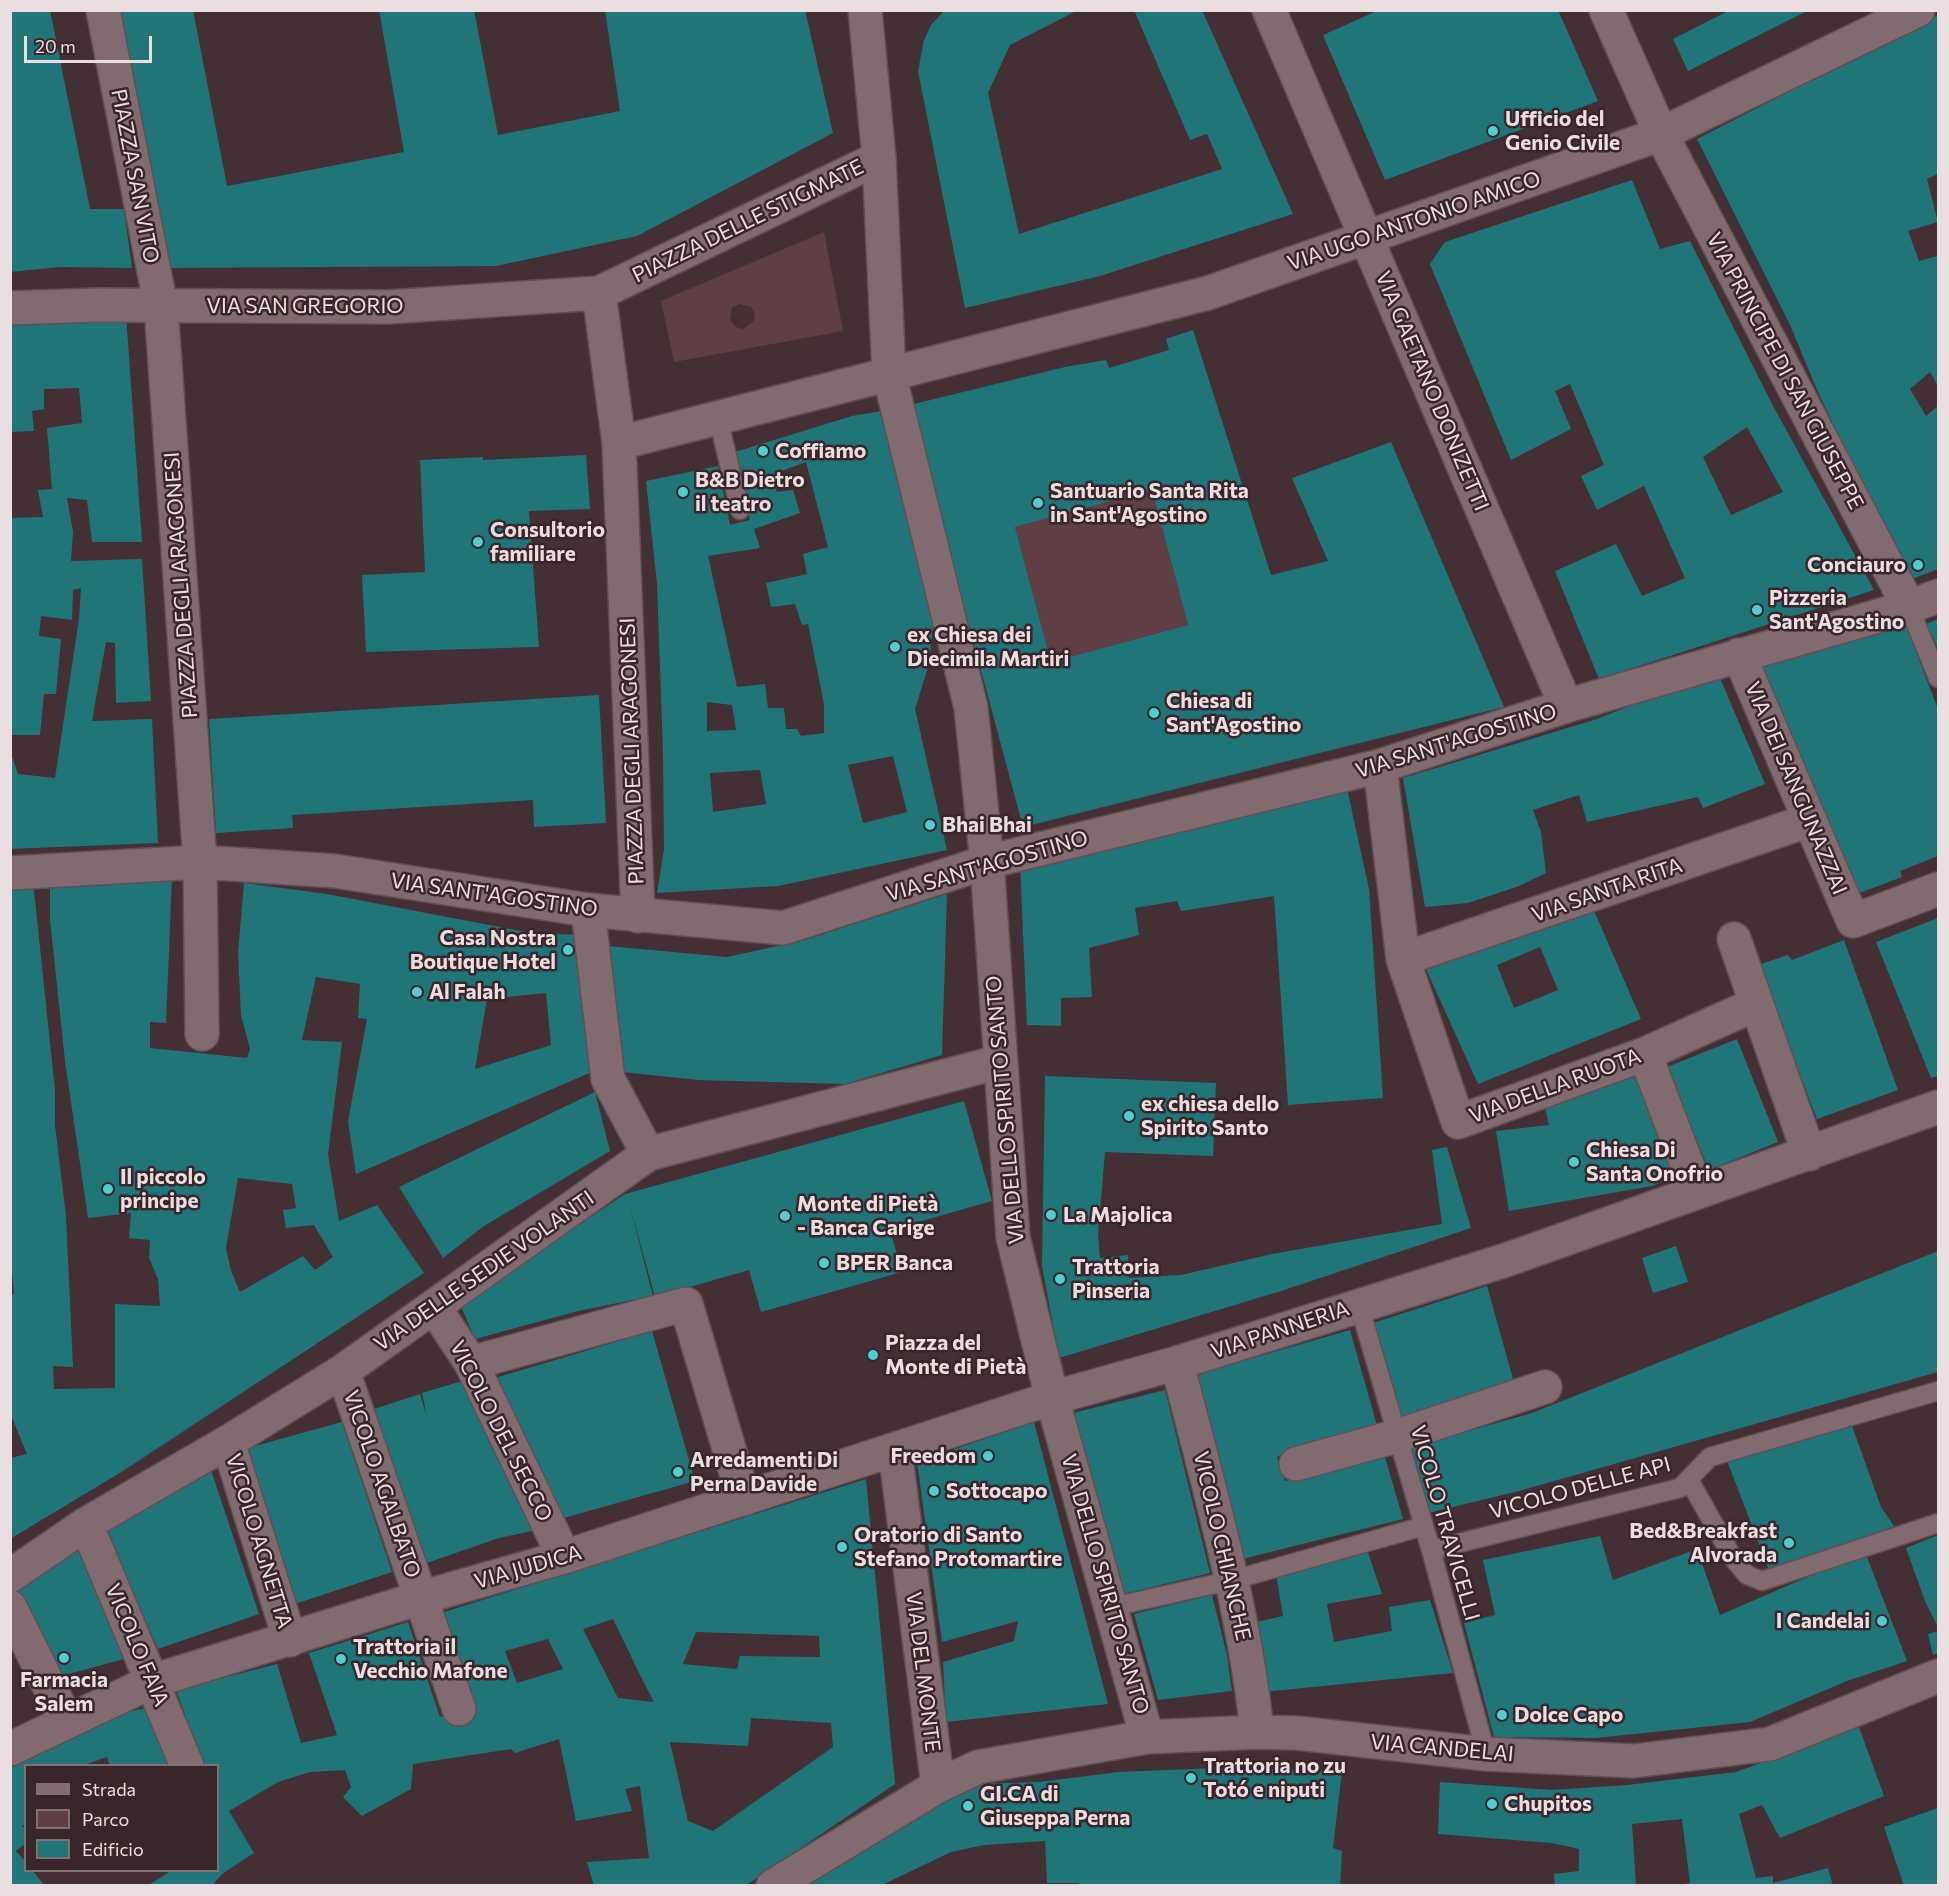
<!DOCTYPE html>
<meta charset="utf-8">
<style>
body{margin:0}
#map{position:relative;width:1949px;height:1896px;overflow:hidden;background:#443034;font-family:Commissioner,sans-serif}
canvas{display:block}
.frame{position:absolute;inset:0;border:12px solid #ebdee0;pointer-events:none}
.legend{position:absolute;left:24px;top:1764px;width:195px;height:108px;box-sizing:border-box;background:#39262a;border:2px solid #807073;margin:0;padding:8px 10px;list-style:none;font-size:18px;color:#ebdee0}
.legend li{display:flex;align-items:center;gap:12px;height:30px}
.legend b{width:30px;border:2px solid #807073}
.scale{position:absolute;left:24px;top:36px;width:128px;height:27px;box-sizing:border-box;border:3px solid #ebdee0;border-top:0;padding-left:8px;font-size:18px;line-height:21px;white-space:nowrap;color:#ebdee0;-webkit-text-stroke:4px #39262a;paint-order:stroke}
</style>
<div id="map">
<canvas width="1949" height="1896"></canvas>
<div class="frame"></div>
<ul class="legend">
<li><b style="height:8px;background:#826b70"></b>Strada</li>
<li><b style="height:16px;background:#613d45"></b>Parco</li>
<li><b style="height:16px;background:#1f7578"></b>Edificio</li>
</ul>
<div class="scale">20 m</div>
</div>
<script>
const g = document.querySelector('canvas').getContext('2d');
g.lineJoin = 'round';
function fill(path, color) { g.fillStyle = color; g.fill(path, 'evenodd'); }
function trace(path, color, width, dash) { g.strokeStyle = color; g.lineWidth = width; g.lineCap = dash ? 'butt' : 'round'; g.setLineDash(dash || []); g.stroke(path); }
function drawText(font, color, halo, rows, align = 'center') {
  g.font = font + ' Commissioner,sans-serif'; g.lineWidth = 5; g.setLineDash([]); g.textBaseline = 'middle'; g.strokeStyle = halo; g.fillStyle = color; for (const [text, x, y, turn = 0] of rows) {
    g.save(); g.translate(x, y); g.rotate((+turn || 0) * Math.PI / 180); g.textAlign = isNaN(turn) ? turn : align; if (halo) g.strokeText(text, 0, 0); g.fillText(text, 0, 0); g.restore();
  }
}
fill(new Path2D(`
 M824 232 843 331 674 362 661 301ZM739 304 751 307 755 314 753 322 743 329 736 327 730 320 732 308Z
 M1152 490 1188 625 1051 662 1015 527Z`), '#613d45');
fill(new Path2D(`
 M10 10H50L90 209H124L132 268 59 267 10 272Z
 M116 10H193L227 186 404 152 379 10H474L498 135 620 111 605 10H805L833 133 637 236 496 266 167 268Z
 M945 10H1078L1010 45 988 93 1019 234 1222 169 1207 134 1190 140 1134 10H1202L1293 214 1100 276 965 308 918 71 924 40 931 25Z
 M1379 10H1558L1598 101 1385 180 1323 35Z
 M1809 10 1688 71 1673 39 1730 10Z
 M1938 15V174L1927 179 1938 222 1908 231 1919 261 1938 256V386L1930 372 1910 389 1926 416 1938 406V569L1907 581 1818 392 1790 325 1697 139Z
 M1632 180 1660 249 1690 241 1772 404 1874 590 1599 679 1555 571 1616 544 1642 596 1685 578 1644 486 1597 510 1581 476 1604 465 1570 384 1555 391 1571 429 1511 460 1430 264 1445 242ZM1747 427 1783 492 1731 515 1703 457Z
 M126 314 142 542H92L87 500 67 498 73 532 71 561 142 559 151 701 116 703 115 643 106 642 92 721 152 719 158 843 10 849V750L18 774 55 778 79 619 81 588 73 590 72 620 41 616 39 636 61 639 56 694H44L40 735H10V518L43 517 38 490 52 489 47 428 82 423 79 388 44 389V409L32 411 34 431 10 432V317Z
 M1193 330 1271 575 1328 561 1292 478 1391 442 1504 707 1023 827 910 405 1065 367 1106 360 1109 368 1169 350 1166 339ZM1152 490 1188 625 1051 662 1015 527Z
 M882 411 934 618 929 664 915 709 947 850 778 886 657 893 664 849 663 753 657 584 646 481 718 466 730 525 750 520 732 453 852 416ZM806 462 828 547 803 554 807 574 766 583 771 607 795 604 802 625 808 624 824 704V733L801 736 797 729H786L784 708H768L765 684 737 687 708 556 760 548 754 529 800 513 793 490 777 492 771 475ZM707 702 732 705 736 730 707 731ZM893 756 907 812 863 823 848 765ZM760 770 766 804 713 812 710 773Z
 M586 455 590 509 529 511 539 647 366 652 362 575 425 572 420 460 483 457V460Z
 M1938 619V648L1926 624Z
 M1905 623 1938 709V856L1900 871 1902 877 1857 894 1760 661Z
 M1717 671 1765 784 1703 808 1698 797 1587 822 1579 795 1533 810 1541 832 1546 873 1519 886 1468 903 1425 907 1403 778 1597 719Z
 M599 695 606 823 534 827 533 800 292 815 293 828 216 833 209 719Z
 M1346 784 1369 889 1383 1098 1288 1105 1274 896 1181 911 1177 901 1135 908 1139 935 1089 948 1092 997 1061 998V1026L1027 1025 1020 865Z
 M172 878 166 1023 150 1022V1048L247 1058 250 1049 241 1015 238 953 244 883 327 894 531 933 582 935 594 1071 356 1174 348 1121 367 1019 358 1018 360 984 316 977 302 1040 342 1042 328 1154 339 1221 377 1205 424 1273 123 1471 10 1539V1458L27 1454 10 1413V1295L14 1294 10 1252V883L33 881 55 1090V1125L66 1216 73 1367 53 1366 54 1389 115 1388V1304L160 1306 158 1279 149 1258 150 1240 129 1238 131 1213 88 1218 65 1061 50 920V879ZM546 993 551 1045 475 1069 487 999ZM238 1178 292 1184 296 1208 283 1210 286 1228 314 1225 333 1257 315 1270 303 1256 240 1292 231 1271 226 1248Z
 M947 894 942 1055 845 1084 698 1080 622 1072 597 945 727 957 805 940Z
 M1592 906 1641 1019 1478 1084 1426 969ZM1540 947 1558 990 1514 1008 1497 965Z
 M1938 918V1076L1931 1078 1876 942Z
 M1844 940 1898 1090 1817 1119 1758 965 1788 955 1792 960Z
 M1737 1039 1778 1142 1709 1170 1667 1067Z
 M1045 1076 1216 1083 1213 1156 1105 1152 1098 1234 1100 1258 1128 1255 1129 1278 1181 1275 1272 1254 1442 1224 1432 1150 1447 1147 1471 1228 1281 1291 1059 1358 1042 1266Z
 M1635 1077 1675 1176 1652 1186 1509 1211 1496 1131 1549 1125 1545 1107Z
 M595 1092 610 1151 484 1226 443 1258 399 1187Z
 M964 1101 992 1201 890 1230 902 1272 761 1312 749 1270 655 1297 629 1203 653 1296 578 1311 475 1339 460 1304 625 1194Z
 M1676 1246 1688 1282 1653 1293 1642 1258Z
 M1938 1251V1372L1519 1491 1428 1513 1410 1447 1532 1413Z
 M1487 1286 1515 1386 1401 1418 1373 1323Z
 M1350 1330 1378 1429 1277 1457 1285 1481 1385 1457 1403 1519 1238 1560 1187 1377Z
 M652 1331 695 1481 564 1518 495 1378Z
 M462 1381 532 1531 499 1538 421 1565 371 1410 420 1394 427 1417 422 1393Z
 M1165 1390 1210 1573 1119 1595 1073 1413Z
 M342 1422 392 1572 292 1605 244 1449Z
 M1034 1422 1108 1704 946 1722 943 1662 1014 1641 1018 1621 942 1642 917 1462Z
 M1851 1423 1881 1507 1894 1526 1868 1540 1769 1570 1726 1458Z
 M209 1464 259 1614 158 1649 105 1532Z
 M866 1479 895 1784 745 1886H594L587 1862 649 1858 640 1786 625 1789 632 1811 576 1821 559 1739 515 1753 511 1749 413 1764 411 1789 362 1816 343 1797 351 1787 345 1770 310 1772 278 1782 229 1811 254 1853 222 1874 212 1886H147L168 1873 167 1870H218V1766H204L176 1690 277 1664 301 1743 337 1735 309 1653 408 1622 440 1717 469 1710 438 1614ZM613 1619 641 1677 654 1702 618 1698 583 1629ZM696 1632 819 1636 820 1657 740 1656 737 1669 683 1664ZM548 1639 563 1669 517 1683 505 1651ZM751 1718 831 1723 833 1747 713 1831 688 1821 670 1742 748 1746Z
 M1938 1535V1627L1925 1601 1906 1548Z
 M1600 1536 1613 1580 1697 1549 1720 1615 1865 1552 1907 1661 1847 1681 1750 1722 1596 1738 1494 1737 1464 1623 1495 1615 1483 1560Z
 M79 1543 128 1658 57 1677 16 1587Z
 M1366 1547 1382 1594 1327 1604 1334 1642 1392 1631 1389 1607 1430 1600 1453 1673 1263 1692 1248 1624 1283 1616 1276 1574Z
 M1212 1595 1227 1655 1232 1691 1158 1700 1134 1614Z
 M1938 1631V1653L1933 1655 1928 1634Z
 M146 1708 171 1766H110L107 1757 81 1766H26V1824L22 1826 26 1830V1843L16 1851 26 1862V1870H32L45 1886H10V1762L105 1716Z
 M1859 1727 1884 1796 1780 1838 1762 1805 1739 1814 1756 1878 1773 1876V1883L1828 1868 1833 1886H1674L1690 1883 1682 1819 1632 1824 1636 1886H1555L1554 1874 1579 1871V1849L1552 1843 1438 1834 1440 1782 1552 1790 1627 1785 1736 1772Z
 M1216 1768 1342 1771 1333 1848 1342 1851 1340 1886H1080L1079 1883H1047L1045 1841 984 1845 951 1852 880 1886H801L975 1784 1039 1782 1119 1772Z
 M1938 1808V1886H1904L1884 1827Z`), '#1f7578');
const lane = new Path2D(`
 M718 418 740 510
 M1909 607 1938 678
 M1359 1305 1431 1550 1486 1754
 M1689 1480 1733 1558 1747 1575 1762 1581 1938 1523
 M1431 1550 1680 1488 1710 1457 1938 1391
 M1112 1607 1233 1580 1424 1526`);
const street = new Path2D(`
 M103 10 161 307 200 862 202 1034
 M865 10 879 158 889 374 971 708 987 862 1013 1237 1052 1398 1147 1737
 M1269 10 1566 706
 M1606 10 1661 134 1909 607
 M10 308 98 305 388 307 599 293
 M619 443 1208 293 1661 134 1918 10
 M1739 655 1853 921 1938 889
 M1380 766 1403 959 1458 1122 1645 1054 1756 1004
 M10 873 200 862 335 871 588 910 783 928 987 862 1380 766 1566 706 1909 607 1938 596
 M588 910 608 1079 648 1154
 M638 916 619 443 599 293 879 158
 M1734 939 1809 1154
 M1403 959 1810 820
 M1645 1054 1697 1191
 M434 1307 471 1363 564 1557
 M471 1363 686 1304 744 1499
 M1177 1363C1208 1485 1244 1606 1257 1732
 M343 1371 459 1709
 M228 1442 290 1640
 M895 1450 938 1786
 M1296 1464 1397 1436 1545 1387
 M86 1524 187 1766
 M10 1576 86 1524 228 1442 343 1371 648 1154 999 1062
 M10 1607 67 1722
 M10 1749 153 1681 420 1598 564 1557 1052 1398 1177 1363 1506 1260 1938 1107
 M773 1886 938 1786 978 1767 1147 1737 1257 1732 1297 1733 1486 1754 1634 1761 1770 1744 1938 1676`);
trace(lane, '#604f53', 21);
trace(street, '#604f53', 36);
trace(lane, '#826b70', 18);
trace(street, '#826b70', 33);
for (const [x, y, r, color] of [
 [1493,131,6,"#51ccd1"],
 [763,451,6,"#51ccd1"],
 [683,492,6,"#51ccd1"],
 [1038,503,6,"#51ccd1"],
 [478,542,6,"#51ccd1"],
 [1918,565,6,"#51ccd1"],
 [1757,610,6,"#51ccd1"],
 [895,647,6,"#51ccd1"],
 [1154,713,6,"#51ccd1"],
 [930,825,6,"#51ccd1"],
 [568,950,6,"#51ccd1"],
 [417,992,6,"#51ccd1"],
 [1129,1116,6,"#51ccd1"],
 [1574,1162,6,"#51ccd1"],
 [108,1189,6,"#51ccd1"],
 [1051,1215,6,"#51ccd1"],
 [785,1216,6,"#51ccd1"],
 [824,1263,6,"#51ccd1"],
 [1060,1279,6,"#51ccd1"],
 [873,1355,6,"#51ccd1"],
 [988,1456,6,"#51ccd1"],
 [678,1472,6,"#51ccd1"],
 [934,1491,6,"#51ccd1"],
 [1789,1543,6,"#51ccd1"],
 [842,1547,6,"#51ccd1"],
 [1882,1621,6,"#51ccd1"],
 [64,1658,6,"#51ccd1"],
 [341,1659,6,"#51ccd1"],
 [1502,1715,6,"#51ccd1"],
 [1191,1778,6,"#51ccd1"],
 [1492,1804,6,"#51ccd1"],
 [968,1806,6,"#51ccd1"]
]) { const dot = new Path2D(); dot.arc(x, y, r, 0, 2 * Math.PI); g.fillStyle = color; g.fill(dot); trace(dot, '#39262a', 2); }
drawText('bold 21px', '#ebdee0', '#39262a', [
 ["Ufficio del",1505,119],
 ["Genio Civile",1505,143],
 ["Coffiamo",775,451],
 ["B&B Dietro",695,480],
 ["il teatro",695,504],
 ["Santuario Santa Rita",1050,491],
 ["in Sant'Agostino",1050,515],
 ["Consultorio",490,530],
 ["familiare",490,554],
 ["Conciauro",1906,565,"right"],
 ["Pizzeria",1769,598],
 ["Sant'Agostino",1769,622],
 ["ex Chiesa dei",907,635],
 ["Diecimila Martiri",907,659],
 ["Chiesa di",1166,701],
 ["Sant'Agostino",1166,725],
 ["Bhai Bhai",942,825],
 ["Casa Nostra",556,938,"right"],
 ["Boutique Hotel",556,962,"right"],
 ["Al Falah",429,992],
 ["ex chiesa dello",1141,1104],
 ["Spirito Santo",1141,1128],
 ["Chiesa Di",1586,1150],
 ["Santa Onofrio",1586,1174],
 ["Il piccolo",120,1177],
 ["principe",120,1201],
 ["Monte di Pietà",797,1204],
 ["- Banca Carige",797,1228],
 ["La Majolica",1063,1215],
 ["BPER Banca",836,1263],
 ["Trattoria",1072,1267],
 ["Pinseria",1072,1291],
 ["Piazza del",885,1343],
 ["Monte di Pietà",885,1367],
 ["Freedom",976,1456,"right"],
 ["Arredamenti Di",690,1460],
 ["Perna Davide",690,1484],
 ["Sottocapo",946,1491],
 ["Bed&Breakfast",1777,1531,"right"],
 ["Alvorada",1777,1555,"right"],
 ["Oratorio di Santo",854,1535],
 ["Stefano Protomartire",854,1559],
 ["I Candelai",1870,1621,"right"],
 ["Trattoria il",353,1647],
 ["Vecchio Mafone",353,1671],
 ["Farmacia",64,1680,"center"],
 ["Salem",64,1704,"center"],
 ["Dolce Capo",1514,1715],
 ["Trattoria no zu",1203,1766],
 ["Totó e niputi",1203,1790],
 ["GI.CA di",980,1794],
 ["Giuseppa Perna",980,1818],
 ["Chupitos",1504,1804]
], 'left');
drawText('21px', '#ebdee0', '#39262a', [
 ["PIAZZA SAN VITO",135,176,79],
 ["PIAZZA DELLE STIGMATE",748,221,-26],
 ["VIA UGO ANTONIO AMICO",1414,221,-19],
 ["VIA SAN GREGORIO",305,306],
 ["VIA PRINCIPE DI SAN GIUSEPPE",1785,371,62],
 ["VIA GAETANO DONIZETTI",1432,391,67],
 ["PIAZZA DEGLI ARAGONESI",181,585,-94],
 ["VIA SANT'AGOSTINO",1456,741,-17],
 ["PIAZZA DEGLI ARAGONESI",632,751,-92],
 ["VIA DEI SANGUNAZZAI",1796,788,67],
 ["VIA SANT'AGOSTINO",987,866,-16],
 ["VIA SANTA RITA",1607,890,-19],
 ["VIA SANT'AGOSTINO",494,895,8],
 ["VIA DELLA RUOTA",1555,1086,-20],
 ["VIA DELLO SPIRITO SANTO",1005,1110,-95],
 ["VIA DELLE SEDIE VOLANTI",484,1271,-35],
 ["VIA PANNERIA",1280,1330,-18],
 ["VICOLO DEL SECCO",501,1431,63],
 ["VICOLO AGALBATO",382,1484,71],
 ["VICOLO DELLE API",1580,1488,-15],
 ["VICOLO TRAVICELLI",1445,1523,74],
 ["VICOLO AGNETTA",259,1541,73],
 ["VICOLO CHIANCHE",1222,1546,77],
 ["VIA JUDICA",528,1567,-16],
 ["VIA DELLO SPIRITO SANTO",1105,1584,74],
 ["VICOLO FAIA",137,1645,67],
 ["VIA DEL MONTE",923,1672,83],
 ["VIA CANDELAI",1442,1748,5]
]);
</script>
